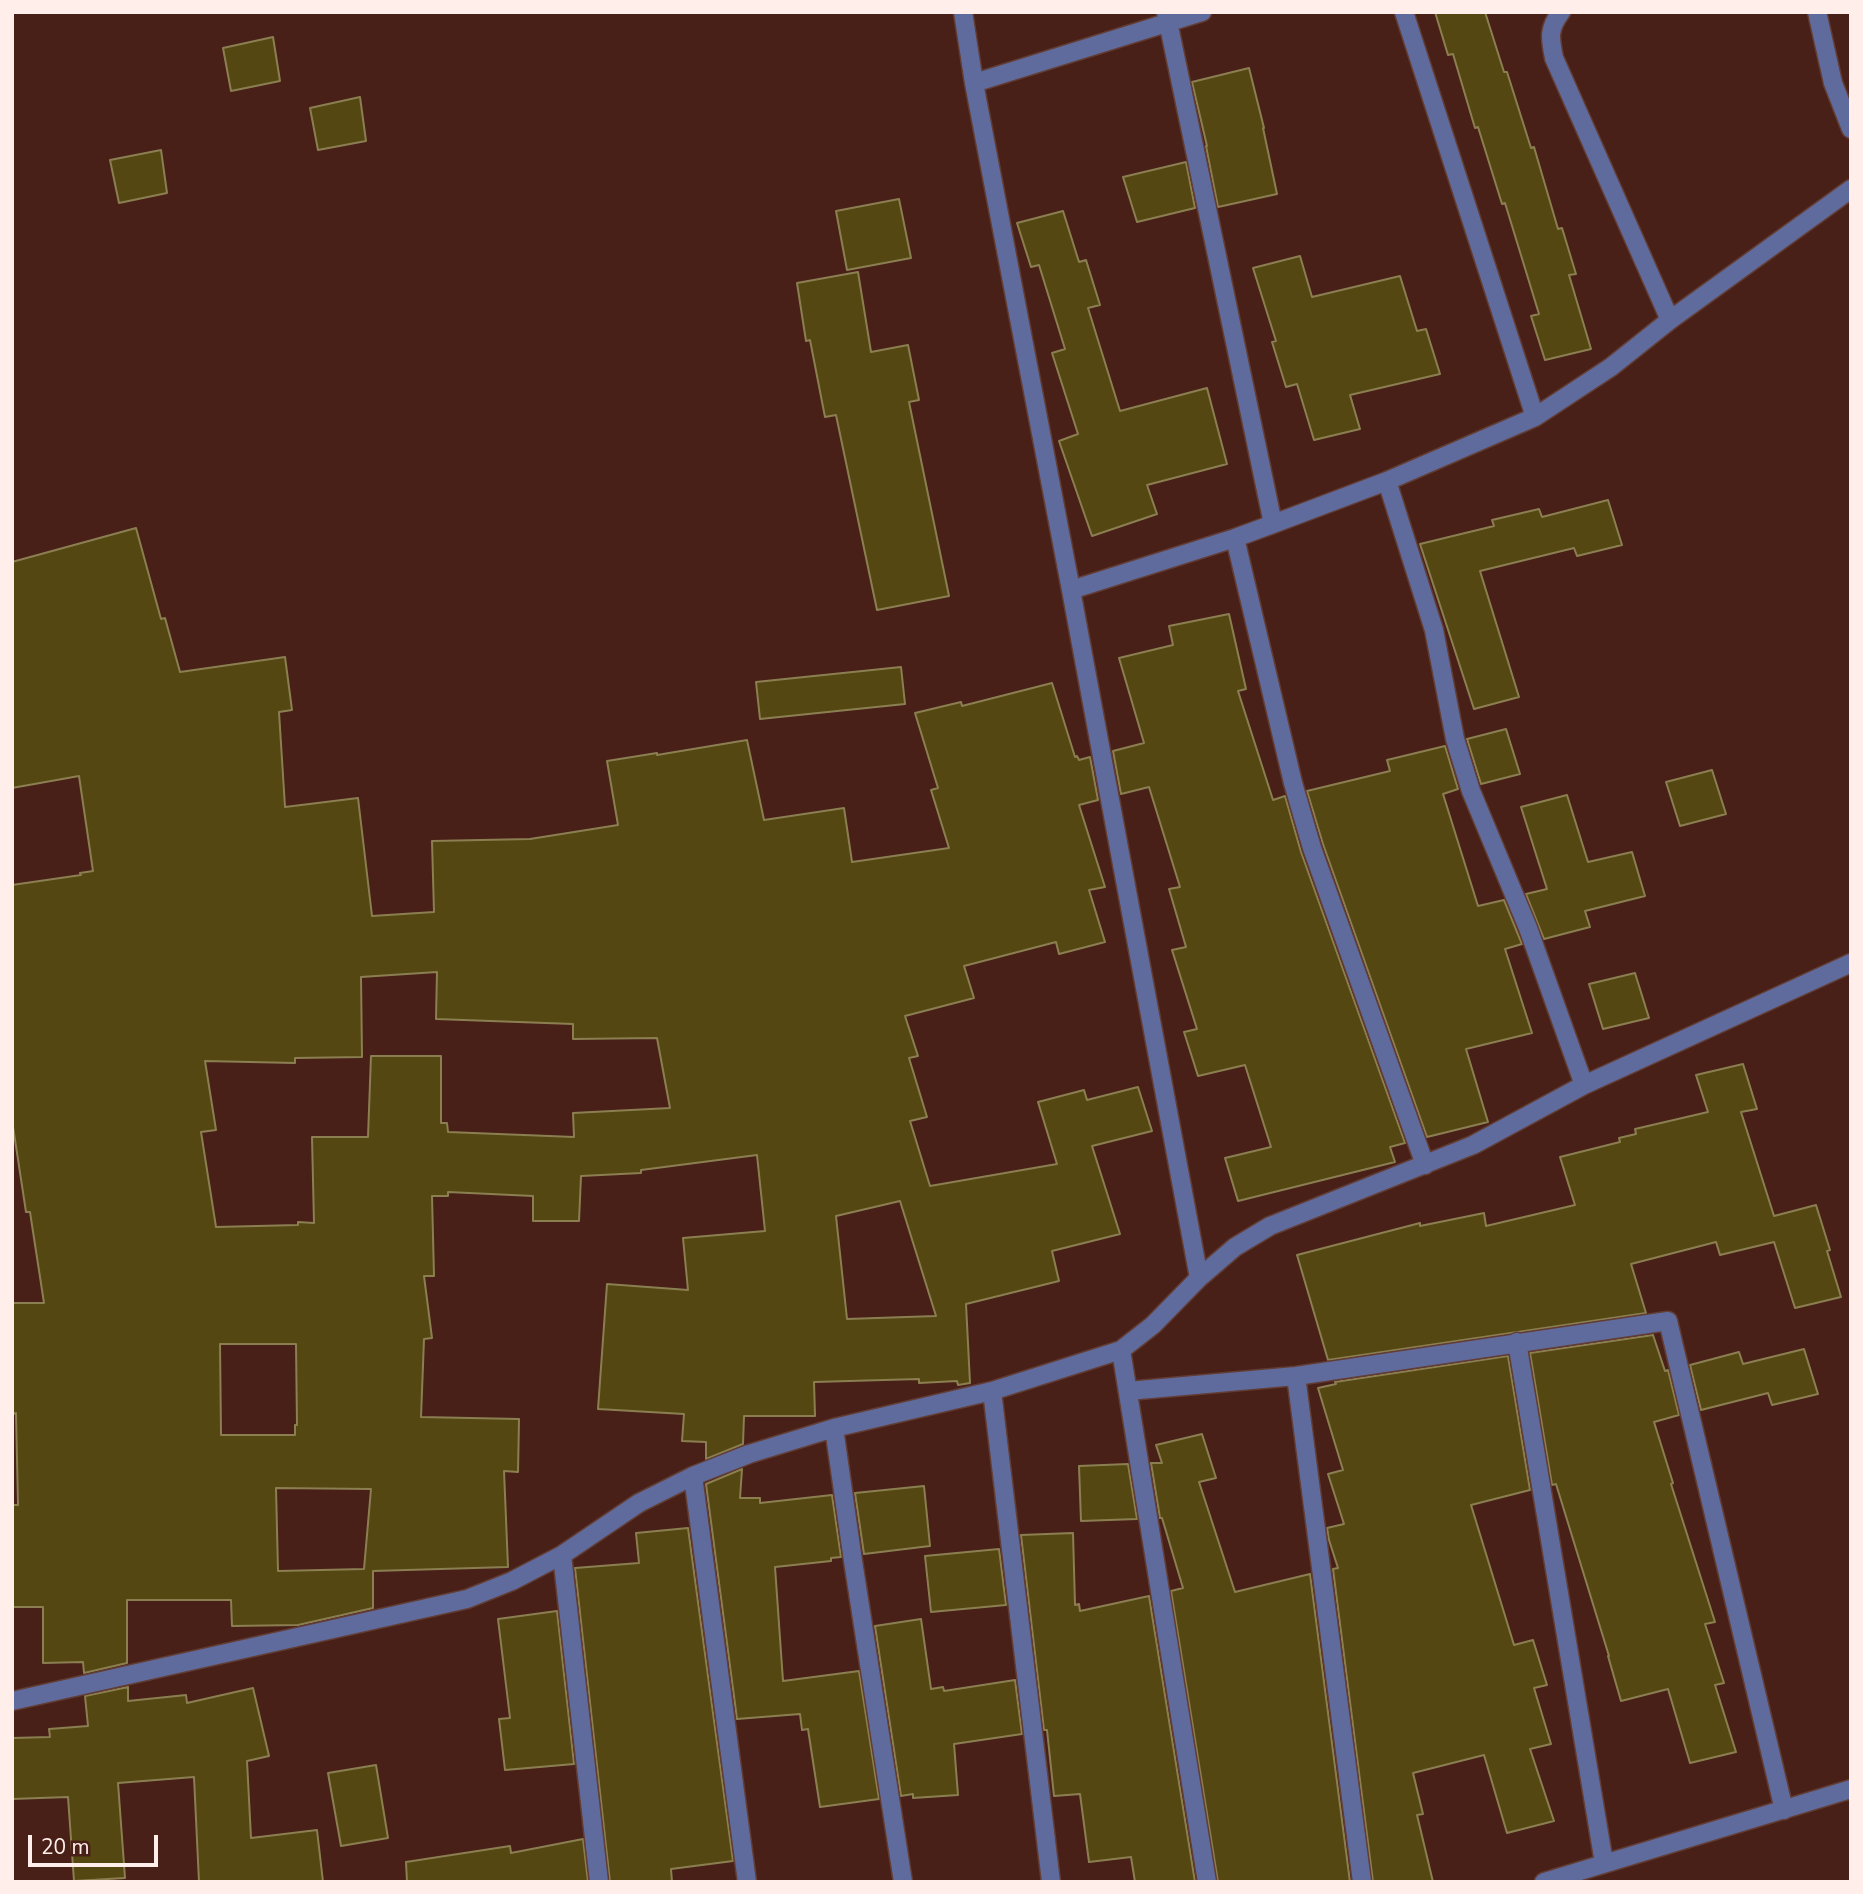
<!DOCTYPE html>
<style>
body{margin:0}
#map{position:relative;width:1863px;height:1894px;overflow:hidden;background:#482017;font-family:"Nunito Sans",sans-serif}
canvas{display:block}
.frame{position:absolute;inset:0;border:14px solid #ffeeea;pointer-events:none}
.scale{position:absolute;left:28px;top:1835px;width:130px;height:32px;box-sizing:border-box;border:4px solid #ffeeea;border-top:0;padding-left:9px;font-size:21px;line-height:24px;white-space:nowrap;color:#ffeeea;-webkit-text-stroke:5px #482017;paint-order:stroke}
</style>
<div id="map">
<canvas width="1863" height="1894"></canvas>
<div class="frame"></div>
<div class="scale">20 m</div>
</div>
<script>
const g = document.querySelector('canvas').getContext('2d');
g.lineJoin = 'round';
function fill(path, color) { g.fillStyle = color; g.fill(path, 'evenodd'); }
function trace(path, color, width, dash) { g.strokeStyle = color; g.lineWidth = width; g.lineCap = dash ? 'butt' : 'round'; g.setLineDash(dash || []); g.stroke(path); }
const building = new Path2D(`
 M1435 12H1485L1504 72H1507L1531 148 1534 147 1558 229 1562 228 1576 274 1569 275 1591 349 1545 360 1531 316 1539 314 1505 203 1502 204 1478 127 1475 128 1453 54 1448 55Z
 M273 37 280 81 231 91 223 48Z
 M1249 68 1264 128H1263L1277 194 1218 207 1206 146H1207L1192 82Z
 M360 97 366 141 318 150 310 108Z
 M161 150 167 193 119 203 110 160Z
 M1186 162 1195 208 1137 222 1123 177Z
 M899 199 911 258 847 270 836 211Z
 M1063 211 1079 262 1086 260 1100 305 1088 308 1120 411 1207 388 1227 464 1147 485 1157 514 1092 536 1059 441 1078 434 1052 353 1065 349 1039 265 1031 267 1017 223Z
 M1300 256 1312 297 1400 276 1417 331 1426 329 1440 374 1350 395 1360 429 1314 440 1297 384 1286 387 1272 342 1276 341 1253 268Z
 M858 272 871 352 908 345 919 400 909 402 949 596 877 610 836 415 825 417 810 340 806 341 797 283Z
 M1608 500 1622 545 1577 556 1574 548 1480 571 1519 697 1474 709 1420 544 1494 526 1492 520 1539 509 1542 517Z
 M136 528 161 619 165 618 180 672 285 657 292 710 279 712 285 807 358 798 372 916 434 912 432 841 530 839 618 825 607 761 657 753V755L747 740 764 820 844 808 852 862 949 848 931 790 938 788 915 713 961 702 962 706 1052 683 1075 757 1077 756 1079 760 1090 757 1098 800 1079 805 1105 887 1089 890 1105 942 1059 954 1056 942 964 966 974 998 905 1016 918 1056 909 1058 927 1117 910 1121 930 1186 1057 1164 1038 1102 1084 1090 1087 1100 1138 1087 1152 1131 1092 1146 1120 1234 1052 1251 1059 1281 966 1304 970 1383 958 1385 957 1381 919 1383V1379L814 1382 815 1416H744L743 1444 706 1459V1442L682 1441 684 1414 598 1409 607 1284 688 1290 683 1238 765 1231 757 1155 641 1170V1173L581 1176 579 1221H533V1196L448 1192V1196H432L434 1276H424L432 1338 424 1339 421 1417 519 1419 518 1472 504 1471 508 1567 373 1571V1608L298 1625 232 1626 231 1600H127V1663L84 1673 83 1662 43 1663V1607H12V1505H18L16 1413 12 1414V1303H44L30 1212H26L12 1120V885L81 875 80 873 93 871 79 776 12 788V562ZM437 972 436 1019 573 1024V1039L657 1038 670 1108 573 1113 574 1137 448 1132 447 1123H441V1056H371L368 1137H312L314 1223 298 1222V1225L216 1227 201 1132 216 1130 205 1061 295 1063V1058L362 1057 361 977ZM900 1201 936 1316 847 1319 836 1216ZM220 1344H296L297 1425H295V1435H221ZM276 1488 371 1489 364 1569 278 1571Z
 M1229 614 1246 689 1238 691 1273 800 1285 796 1301 852 1405 1143 1390 1147 1395 1162 1238 1201 1225 1158 1271 1147 1245 1065 1198 1076 1184 1032 1197 1029 1172 950 1186 947 1169 889 1180 887 1149 787 1121 794 1113 751 1144 743 1119 658 1173 645 1169 626Z
 M901 667 905 704 760 719 756 682Z
 M1506 729 1520 774 1481 784 1467 739Z
 M1445 746 1458 789 1443 794 1478 906 1504 900 1517 932 1522 944 1505 949 1532 1033 1466 1049 1488 1122 1427 1137 1323 844 1307 791 1390 771 1387 760Z
 M1712 770 1726 814 1680 826 1666 782Z
 M1567 795 1588 862 1632 852 1645 896 1585 911 1590 927 1544 939 1526 894 1547 889 1521 807Z
 M1635 973 1649 1018 1603 1029 1589 984Z
 M1743 1064 1757 1109 1741 1112 1774 1216 1816 1205 1830 1250 1827 1251 1841 1297 1795 1308 1774 1242 1720 1255 1716 1242 1631 1264 1646 1313 1328 1360 1297 1255 1420 1223V1226L1484 1213 1486 1226 1575 1205 1560 1157 1620 1142 1619 1138 1636 1134 1635 1129 1708 1112 1696 1075Z
 M1653 1335 1665 1371 1668 1370 1679 1415 1654 1422 1673 1483 1671 1484 1715 1622 1705 1624 1724 1683 1715 1685 1736 1752 1690 1763 1668 1689 1621 1701 1608 1656H1609L1556 1484 1552 1485 1530 1353Z
 M1804 1349 1818 1394 1772 1405 1768 1393 1701 1410 1690 1365 1739 1352 1743 1364Z
 M1508 1356 1530 1490 1471 1505 1514 1645 1533 1640 1547 1685 1534 1688 1551 1744 1530 1749 1554 1821 1507 1833 1484 1755 1413 1773 1423 1814 1417 1815 1433 1882H1373L1333 1569 1338 1568 1329 1540 1327 1528 1344 1524 1328 1474 1343 1470 1318 1388 1336 1384 1335 1382Z
 M1202 1434 1216 1478 1199 1482 1235 1592 1310 1574 1350 1882H1218L1171 1591 1183 1588 1162 1518H1160L1151 1463H1162L1156 1445Z
 M1128 1464 1137 1519 1081 1521 1079 1466Z
 M742 1469 740 1498H760V1503L832 1495 841 1557 831 1558V1561L775 1567 783 1681 859 1671 879 1799 820 1807 808 1729 802 1730 800 1714 737 1719 706 1484Z
 M924 1486 930 1546 864 1554 855 1493Z
 M688 1528 733 1861 671 1869 672 1882H610L575 1568 639 1563 636 1533Z
 M1073 1533 1075 1605 1079 1604 1080 1611 1149 1596 1195 1882H1135L1131 1857 1089 1862 1080 1794 1054 1796 1047 1730H1044L1021 1535Z
 M999 1549 1006 1605 931 1612 925 1556Z
 M557 1611 574 1764 505 1770 499 1719 510 1718 498 1619Z
 M921 1619 931 1689 943 1687 944 1691 1015 1680 1022 1734 954 1744 958 1795 913 1798V1794L901 1796 875 1626Z
 M128 1687V1701L186 1695 187 1703 253 1688 269 1756 247 1761 251 1838 317 1830 323 1882H199L194 1777 118 1783 125 1878 74 1881 68 1797 12 1799V1738L50 1737 49 1729 88 1726 85 1696Z
 M376 1765 388 1838 341 1846 328 1773Z
 M583 1839 588 1882H407L406 1862 510 1846 511 1853Z`);
fill(building, '#554712');
trace(building, '#8b7f52', 2);
const street = new Path2D(`
 M963 12 974 83 1071 590 1199 1278
 M1166 12 1273 524
 M1404 12 1535 417
 M1561 12C1548 29 1550 38 1554 58L1670 320
 M1817 12 1833 83 1851 129
 M974 83 1202 12
 M1387 481 1434 630 1455 739 1471 791 1528 928 1584 1085
 M1235 538 1293 783 1312 848 1425 1165
 M1071 590 1235 538 1273 524 1387 481 1535 417 1611 367 1670 320 1851 189
 M1517 1342 1604 1863
 M1121 1350 1207 1882
 M1296 1376 1362 1882
 M992 1391 1051 1882
 M1128 1391 1296 1376 1668 1321 1784 1810
 M834 1428 853 1561 903 1882
 M693 1476 747 1882
 M562 1555 599 1882
 M12 1701 467 1599 512 1581 562 1555 639 1503 693 1476 749 1454 834 1428 992 1391 1121 1350 1153 1325 1199 1278 1235 1247 1270 1226 1473 1145 1584 1085 1851 963
 M1544 1882 1851 1789`);
trace(street, '#623d35', 21);
trace(street, '#606b9d', 18);
</script>
